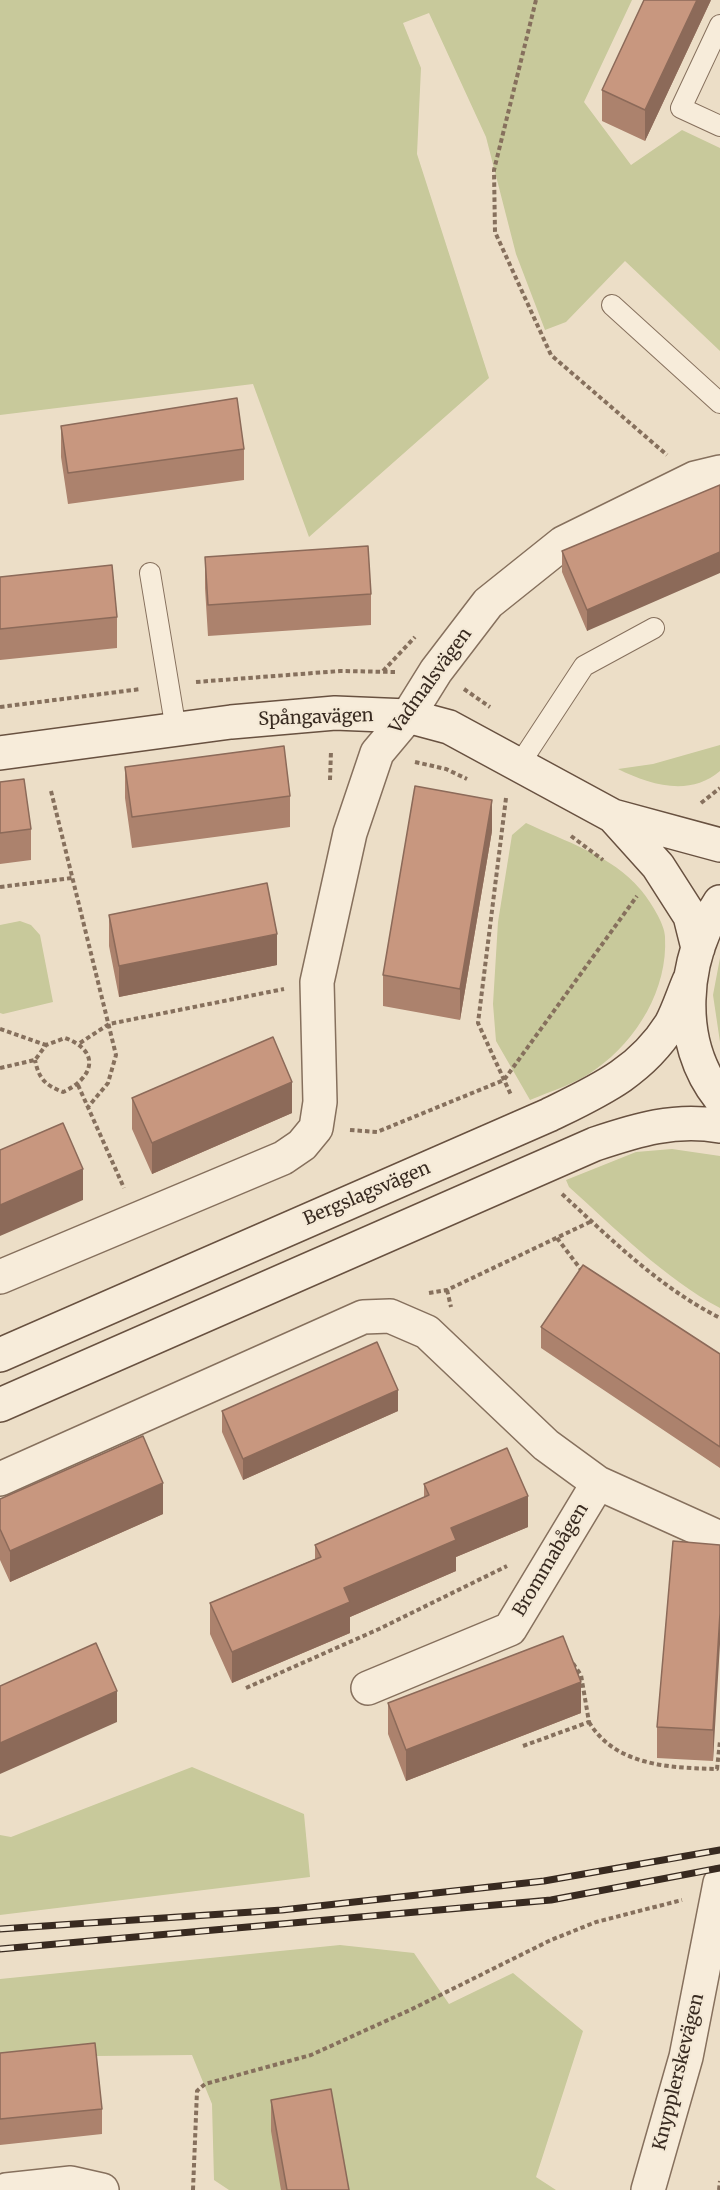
<!DOCTYPE html>
<meta charset="utf-8">
<style>
body{margin:0}
canvas{display:block;background:#ecdec7}
</style>
<canvas width="720" height="2190"></canvas>
<script>
const g = document.querySelector('canvas').getContext('2d');
g.lineJoin = 'round';
function fill(path, color) { g.fillStyle = color; g.fill(path, 'evenodd'); }
function trace(path, color, width, dash) { g.strokeStyle = color; g.lineWidth = width; g.lineCap = dash ? 'butt' : 'round'; g.setLineDash(dash || []); g.stroke(path); }
function drawText(font, color, halo, rows, align = 'center') {
  g.font = font + ' Merriweather,serif'; g.lineWidth = 4.5; g.setLineDash([]); g.textBaseline = 'middle'; g.strokeStyle = halo; g.fillStyle = color; for (const [text, x, y, turn = 0] of rows) {
    g.save(); g.translate(x, y); g.rotate((+turn || 0) * Math.PI / 180); g.textAlign = isNaN(turn) ? turn : align; if (halo) g.strokeText(text, 0, 0); g.fillText(text, 0, 0); g.restore();
  }
}
fill(new Path2D(`
 M0 0H632L584 102 631 165 682 130 720 148V351L625 261 566 322 545 330 516 254 486 137 429 13 403 23 421 68 417 154 489 378 309 537 253 384 0 415Z
 M720 745V771C690 797 650 785 618 769L653 764Z
 M526 823C564 841 613 856 640 889 649 899 665 924 665 937 668 989 637 1040 596 1069 578 1083 551 1091 530 1100L496 1041 493 1004 498 922 512 835Z
 M20 921 31 925 40 935 53 1002 3 1014 0 1013V925Z
 M720 958V1042L713 995Z
 M672 1149 720 1156V1308C664 1278 616 1229 569 1187L566 1180 636 1152Z
 M192 1767 304 1814 310 1877 0 1915V1835L11 1837Z
 M340 1945 414 1953 449 2004 513 1973 583 2031 536 2177 556 2190H229L214 2180 212 2104 192 2055 0 2057V1979Z`), '#c8c99b');
const lane = new Path2D(`
 M720 25 681 108 720 126
 M612 305 720 403
 M150 573 176 730
 M519 765 584 666 654 628`);
const street = new Path2D(`
 M0 1277 283 1158 302 1145 316 1128 320 1102 317 982 350 833 377 753 408 716 436 671 488 603 563 543 695 478 720 472
 M0 1479 363 1317 390 1316 427 1332 546 1445 598 1483 720 1538
 M368 1688 510 1629 598 1483
 M6 2190 71 2183 102 2190
 M648 2190 686 2057 720 1883`);
const secondary = new Path2D(`
 M0 753 231 722 335 713 408 716 449 727 613 816 720 845
 M613 816 658 866 690 916 698 948
 M720 902C682 959 675 1042 720 1098
 M0 1355 549 1115C598 1091 640 1073 671 1024 678 1011 683 995 689 981
 M0 1405 595 1144C637 1130 675 1118 720 1126`);
trace(lane, '#86705d', 22);
trace(street, '#86705d', 36);
trace(secondary, '#685140', 36);
trace(new Path2D(`
 M536 0 494 170 495 232 551 355 667 455
 M383 671 415 637
 M196 682 340 671 395 672
 M464 689 490 707
 M0 707 141 689
 M415 762 446 769 467 779
 M330 780 331 751
 M51 791 116 1055 108 1083 88 1107
 M506 798 478 1023 511 1095
 M701 803 720 788
 M571 836 603 860
 M0 887 72 878
 M0 1029 46 1045
 M80 1043 109 1024 284 989
 M0 1068 35 1060 46 1045 65 1038C101 1051 94 1078 63 1092 45 1085 39 1079 35 1060
 M78 1085 124 1188
 M350 1130 377 1132 504 1080 637 896
 M562 1194C612 1240 659 1287 720 1318
 M557 1238 582 1271
 M447 1290 451 1307
 M429 1293 447 1290 592 1221
 M246 1688 379 1629 507 1566
 M589 1722C615 1766 671 1768 717 1769L720 1741
 M523 1746 589 1722 581 1675 572 1662
 M193 2190 197 2091 205 2084 311 2055 410 2010 551 1940 596 1922 682 1900
 M719 2190 720 2181`), '#86705d', 4, [4.5, 3]);
trace(lane, '#f7ecda', 20);
trace(street, '#f7ecda', 33);
trace(secondary, '#f7ecda', 33);
const rail = new Path2D(`
 M0 1929 282 1910 544 1881 720 1850
 M0 1949 551 1900 720 1868`);
trace(rail, '#382a20', 7);
trace(rail, '#f4e9d6', 4.5, [14]);
fill(new Path2D(`
 M711 0 645 141 602 121V90Z
 M61 426 244 449V480L68 504 61 457Z
 M720 485 587 631 562 572V551Z
 M205 557 371 594V625L208 636 205 588Z
 M0 577 117 617V648L0 660Z
 M125 767 290 796V827L132 848 125 798Z
 M0 782 31 829V860L0 864Z
 M492 831 460 1020 383 1006V975Z
 M109 915 277 965 119 997 109 946Z
 M132 1098 292 1113 152 1174 132 1129Z
 M541 1327 720 1354V1468L541 1348Z
 M222 1411H398L243 1480 222 1432Z
 M424 1484 528 1527 456 1557V1571L350 1617V1633L232 1683 210 1634V1603L315 1559V1545L424 1497Z
 M0 1499 163 1514 10 1582 0 1560Z
 M720 1545 713 1761 657 1758V1727Z
 M388 1703 581 1713 406 1781 388 1734Z
 M0 2053 102 2109V2134L0 2145Z
 M271 2100 349 2190H281L271 2131Z`), '#ac826d');
fill(new Path2D(`
 M697 0H711L645 141V110Z
 M720 552V573L587 631V610Z
 M492 800V831L460 1020V989Z
 M277 934V965L119 997V966Z
 M292 1082V1113L152 1174V1143Z
 M83 1169V1200L0 1236V1205Z
 M398 1390V1411L243 1480V1459Z
 M163 1483V1514L10 1582V1551Z
 M528 1496V1527L456 1557V1571L350 1617V1633L232 1683V1652L451 1528Z
 M720 1613V1644L713 1761V1730Z
 M581 1682V1713L406 1781V1750Z
 M117 1691V1722L0 1774V1743Z`), '#8c6a59');
const building = new Path2D(`
 M644 0H697L645 110 602 90Z
 M237 398 244 449 68 473 61 426Z
 M720 485V552L587 610 562 551Z
 M368 546 371 594 208 605 205 557Z
 M112 565 117 617 0 629V577Z
 M284 746 290 796 132 817 125 767Z
 M24 779 31 829 0 833V782Z
 M415 786 492 800 460 989 383 975Z
 M267 883 277 934 119 966 109 915Z
 M273 1037 292 1082 152 1143 132 1098Z
 M63 1123 83 1169 0 1205V1150Z
 M583 1265 720 1354V1447L541 1327Z
 M377 1342 398 1390 243 1459 222 1411Z
 M143 1436 163 1483 10 1551 0 1529V1499Z
 M507 1448 528 1496 451 1528 456 1540 344 1588 350 1602 232 1652 210 1603 321 1557 315 1545 429 1495 424 1484Z
 M673 1541 720 1545V1613L713 1730 657 1727Z
 M563 1636 581 1682 406 1750 388 1703Z
 M96 1643 117 1691 0 1743V1686Z
 M95 2043 102 2109 0 2119V2053Z
 M331 2089 349 2190H287L271 2100Z`);
fill(building, '#c8977f');
trace(building, '#8c6a59', 1.5);
drawText('18px', '#382a20', '#f4e9d6', [
 ["Vadmalsvägen",431,681,-54],
 ["Spångavägen",316,718,-2],
 ["Bergslagsvägen",367,1194,-23],
 ["Brommabågen",551,1560,-59],
 ["Knypplerskevägen",679,2072,-76]
]);
</script>
